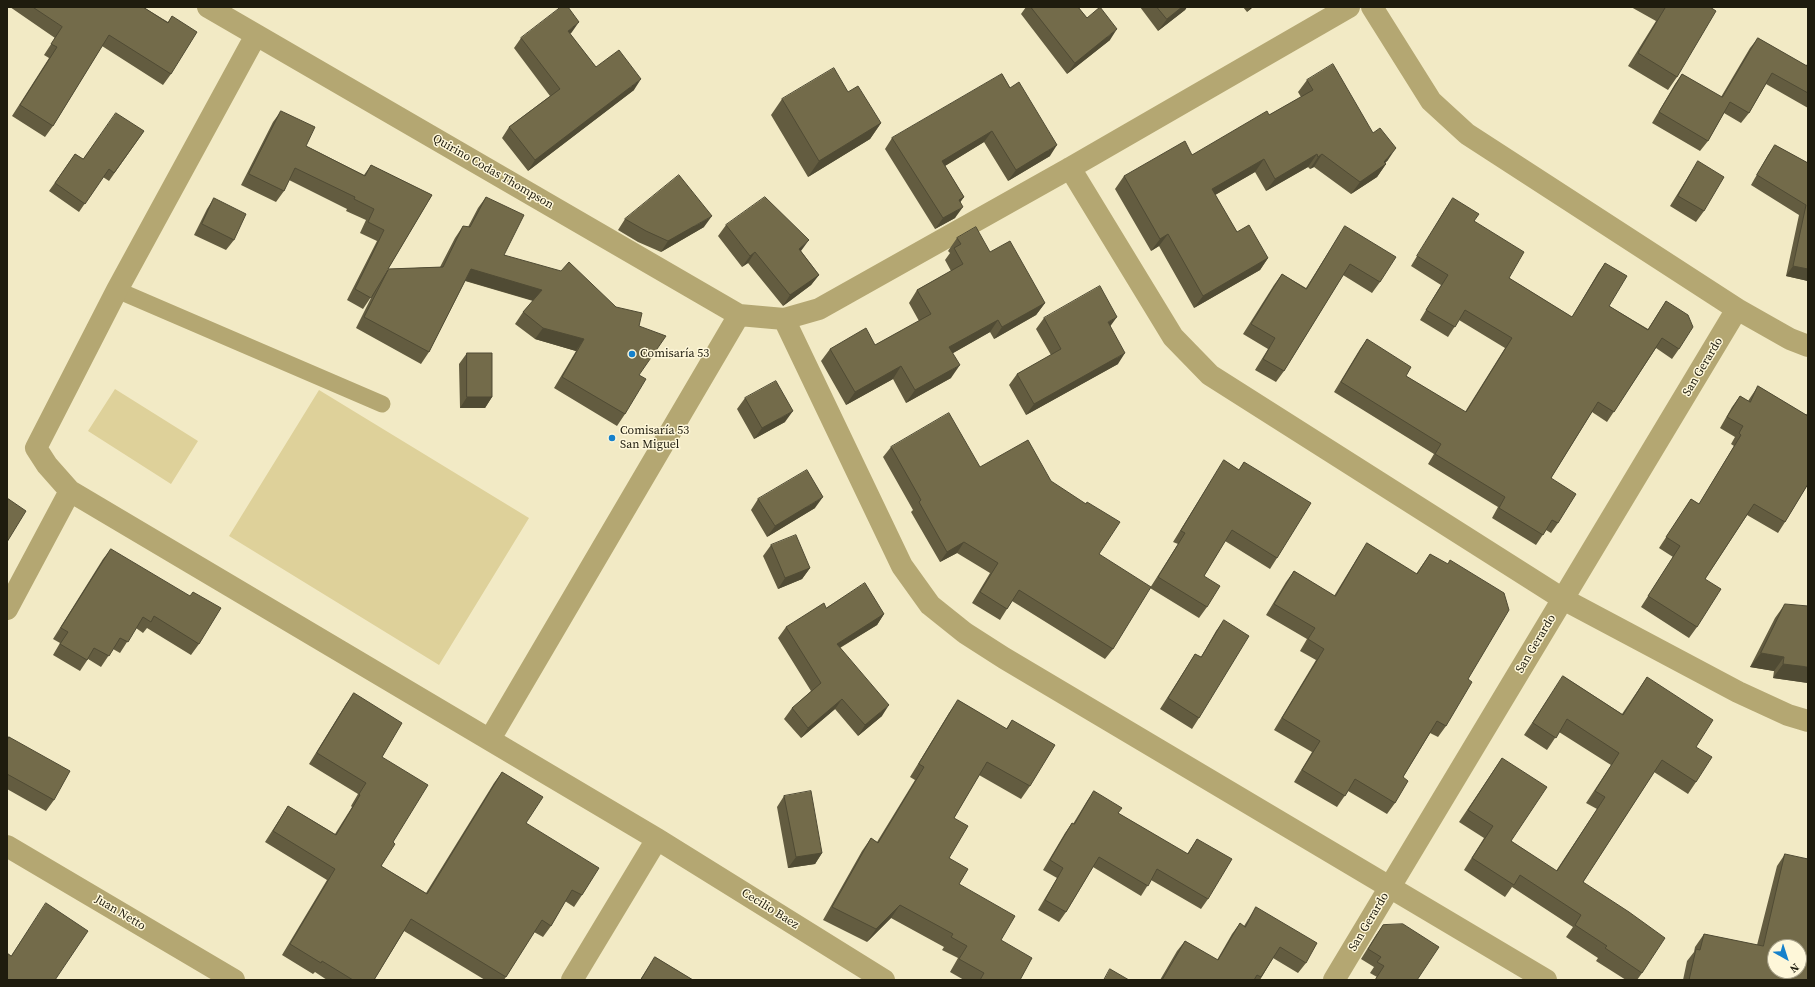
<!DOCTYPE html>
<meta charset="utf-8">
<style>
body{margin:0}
#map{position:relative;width:1815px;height:987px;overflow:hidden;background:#f2eac5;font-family:"Source Serif 4",serif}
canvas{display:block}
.frame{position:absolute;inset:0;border:8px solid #1f1c0e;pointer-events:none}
.north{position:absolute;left:1767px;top:939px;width:40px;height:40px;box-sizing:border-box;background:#fef7d9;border:1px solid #a59f88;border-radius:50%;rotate:141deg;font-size:11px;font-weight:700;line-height:16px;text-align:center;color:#1f1c0e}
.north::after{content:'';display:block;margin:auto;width:14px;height:18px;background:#1681cb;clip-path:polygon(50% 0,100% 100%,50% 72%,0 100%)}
</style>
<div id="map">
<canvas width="1815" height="987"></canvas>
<div class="frame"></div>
<div class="north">N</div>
</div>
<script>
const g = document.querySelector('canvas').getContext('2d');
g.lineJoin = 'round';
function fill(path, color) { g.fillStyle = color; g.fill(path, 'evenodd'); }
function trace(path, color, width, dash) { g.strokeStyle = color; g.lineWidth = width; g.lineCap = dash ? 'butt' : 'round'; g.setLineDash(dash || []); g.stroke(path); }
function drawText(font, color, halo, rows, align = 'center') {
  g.font = font + ' "Source Serif 4",serif'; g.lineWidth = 3; g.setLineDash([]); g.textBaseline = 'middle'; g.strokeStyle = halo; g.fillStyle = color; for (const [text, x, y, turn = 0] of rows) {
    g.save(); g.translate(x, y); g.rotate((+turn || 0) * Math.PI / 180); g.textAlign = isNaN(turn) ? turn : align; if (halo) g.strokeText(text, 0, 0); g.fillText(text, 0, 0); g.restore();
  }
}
fill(new Path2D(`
 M115 389 198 441 171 484 88 431Z
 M319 390 529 518 439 665 229 536Z`), '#ded19a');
trace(new Path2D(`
 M117 290 382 404`), '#b4a772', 17);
trace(new Path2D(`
 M208 7 739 315 784 319 819 309 1070 168 1349 7
 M1372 7 1431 101 1467 134 1737 309 1790 339 1808 346
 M256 35 117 290 36 448 47 465 70 491 657 839 884 980
 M1070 168 1173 337 1210 375 1563 599 1738 692 1788 715 1808 721
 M784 319 902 566 930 605 965 633 1004 658 1546 980
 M7 609 70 491
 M490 739 739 315
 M7 846 234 980
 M572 980 657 839
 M1334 980 1737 309`), '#b4a772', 22);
fill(new Path2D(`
 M10 7H143L168 22 172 16 171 74 163 85 102 46 53 126 45 137 12 116 49 58 44 55 55 38Z
 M1026 7H1078L1087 18 1110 40 1067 74 1021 14Z
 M1140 7H1187L1185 10 1158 31Z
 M1243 7H1253L1247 12Z
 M1631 7H1710L1677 77 1668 90 1628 66 1656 21Z
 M572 32 570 34 596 67 634 90 528 171 502 138 509 127 550 96 514 48 521 38Z
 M1758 38 1806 66 1808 62V108L1766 84 1749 113 1741 123 1724 113 1708 141 1700 151 1652 123 1675 84 1682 74 1721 97 1750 48Z
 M1002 74 1050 156 1008 181 984 142 945 166 964 197 960 202 955 218 935 229 885 149 892 138Z
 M1307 80 1388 160 1385 163 1386 164 1377 177 1351 194 1314 167 1310 169 1308 167 1266 191 1255 172 1215 195 1237 232 1268 258 1260 270 1194 308 1159 246 1151 251 1115 189 1124 176 1192 155 1269 115 1301 97 1298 92Z
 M782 99 881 123 870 139 808 177 771 115Z
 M281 111 306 146 364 175 371 165 432 195 388 269 440 267 455 238 463 226 468 227 478 208 486 197 504 255 616 307 639 326V375L625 414 617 426 554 388 576 351 535 339 515 324 523 312 533 301 465 281 429 352 421 364 356 328 373 294 363 309 347 300 377 241 360 233 366 220 346 211 347 209 289 180 284 191 276 202 241 185 273 122Z
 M144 131 109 181 103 177 79 212 49 191 75 154 83 159Z
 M1775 145 1808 163V281L1786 276 1799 215 1751 185 1768 155Z
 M1698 161 1704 211 1696 222 1670 206 1691 172Z
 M214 198 234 240 226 250 194 235 207 209Z
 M1453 198 1474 221 1509 278 1572 317 1598 273 1605 263 1609 306 1648 329 1666 301 1679 349 1672 359 1656 348 1607 422 1592 412 1551 478 1558 523 1551 533 1546 530 1536 545 1492 518 1498 507 1428 464 1434 454 1334 392 1360 349 1367 339 1406 376 1465 412 1505 348 1459 320 1448 337 1420 320 1441 285 1411 266 1446 208Z
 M625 219 704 227 661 252 638 242 618 230Z
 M726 225 801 251 819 275 811 285 783 306 748 263 742 267 718 236Z
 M1345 226 1380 282 1372 293 1343 275 1284 371 1276 382 1255 370 1268 349 1243 334 1274 285 1282 274 1306 288 1338 237Z
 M957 238 990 252 1045 303 1036 315 994 339 990 332 953 353 951 378 906 403 893 379 846 405 821 361 830 349 875 345 919 321 909 303 917 290 951 271 945 260 950 253 948 251Z
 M1044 318 1110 326 1118 364 1026 415 1009 385 1017 374 1051 355 1036 329Z
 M467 353 492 397 485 408H460L459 364Z
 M1758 386 1806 415 1808 412V484L1785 522 1778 533 1747 515 1705 579 1697 627 1689 638 1641 607 1673 557 1659 548 1691 499 1699 504 1734 446 1731 444 1735 437 1720 428 1732 407 1740 396 1748 401Z
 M745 398 785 422 754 439 737 409Z
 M891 447 980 467 1051 481 1099 554 1113 649 1105 659 1012 601 1000 620 972 603 990 573 957 553 940 562 911 512 913 510 883 457Z
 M1224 460 1239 470 1244 462 1277 558 1270 569 1225 541 1204 576 1207 607 1199 618 1150 588 1178 544 1173 542 1217 471Z
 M758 499 815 508 767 537 751 510Z
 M1367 543 1416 574 1430 554 1468 679 1446 726 1438 737 1430 733 1403 777 1395 803 1387 814 1348 791 1337 807 1294 782 1312 752 1274 730 1316 660 1300 651 1307 639 1266 615 1286 582 1294 571 1334 596 1359 555Z
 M771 545 810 568 802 579 778 589 763 556Z
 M111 549 199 644 191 655 147 628 143 633 136 628 120 653 113 649 101 667 88 659 80 671 53 655 60 643 53 639 103 559Z
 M1785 604 1808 683 1773 678 1774 671 1750 667 1775 618Z
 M826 608 884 614 877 625 840 648 882 716 858 736 835 709 801 738 784 719 792 708 811 691 778 638 786 627Z
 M1224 620 1199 718 1192 729 1160 709 1195 654 1201 657 1216 631Z
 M1563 676 1622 714 1647 677 1696 747V782L1688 794 1654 772 1583 882 1642 973 1637 980H1626L1596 961 1598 958 1566 937 1573 927 1512 887 1505 897 1464 870 1484 838 1459 822 1502 758 1511 841 1556 871 1597 809 1586 803 1611 765 1559 732 1547 750 1524 735Z
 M354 693 382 757 393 842 381 866 426 893 494 783 502 772 526 823 582 895 574 907 565 901 551 926 543 937 534 932 504 980H485L404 931 374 980H327L315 972 313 974 282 955 327 880 265 842 281 817 288 806 335 834 352 807 351 806 358 794 309 764 346 704Z
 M958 700 1006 729 1012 720 1030 786 1021 799 979 775 954 818 949 858 959 884 1001 940 1020 980H964L950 972 958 958 942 950 944 947 891 918 867 942 823 920 862 851 871 838 877 842 915 780 910 777 949 713Z
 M9 737 54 800 46 811 7 789V740Z
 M1094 791 1118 813 1187 854 1197 839 1208 899 1201 909 1151 880 1141 896 1093 867 1066 912 1059 922 1038 910 1057 878 1043 870 1065 833 1072 823 1073 824 1087 801Z
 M784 796 822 853 815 864 788 868 777 807Z
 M1785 854 1808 980H1683L1687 961 1694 952 1695 947 1704 934 1757 945 1777 866Z
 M1256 907 1306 963 1298 973 1273 958 1260 980H1160L1177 951 1185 941 1217 960 1232 934 1240 923 1244 926Z
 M1383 925 1417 980H1375L1377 977 1370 973 1374 967 1361 959 1376 935Z
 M655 957 693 980H640Z`), '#635c40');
fill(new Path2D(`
 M1182 7H1187L1185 10 1158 31 1167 19Z
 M1251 7H1253L1247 12Z
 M579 22 572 32 561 41 568 31Z
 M1117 29 1110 40 1067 74 1075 63Z
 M641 79 634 90 528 171 535 160Z
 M881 123 870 139 808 177 819 161Z
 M992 131 984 142 935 172 942 161Z
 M1057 145 1050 156 1008 181 1016 170Z
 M1396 148 1388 160 1381 167 1386 164 1377 177 1351 194 1360 182 1384 162Z
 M1317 154 1308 167 1266 191 1275 179Z
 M1322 154 1314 167 1310 169 1318 157Z
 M1264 159 1255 172 1203 202 1212 189Z
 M964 197 956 208 959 200Z
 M963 207 955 218 935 229 943 218Z
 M712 216 704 227 661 252 668 241Z
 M1168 234 1159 246 1151 251 1160 239Z
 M809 240 801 251 792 260 799 249Z
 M755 252 748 263 742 267 750 256Z
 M1268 258 1260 270 1194 308 1203 296Z
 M1793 266 1808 269V281L1786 276Z
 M471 269 542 290 535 301 463 280Z
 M819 275 811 285 783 306 790 295Z
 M1045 303 1036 315 994 339 1002 327Z
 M1117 317 1109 328 1108 322Z
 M998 320 990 332 941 360 949 347Z
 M543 328 584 339 576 351 535 339Z
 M1125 353 1118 364 1026 415 1034 404Z
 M960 365 951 378 906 403 915 390Z
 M901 366 893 379 846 405 855 392Z
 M467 397H492L485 408H460Z
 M793 411 785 422 754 439 762 428Z
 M823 497 815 508 767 537 775 526Z
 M964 542 957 553 940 562 947 552Z
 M810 568 802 579 778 589 785 578Z
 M884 614 877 625 829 654 837 644Z
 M1761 653 1784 657 1774 671 1750 667Z
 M1783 664 1808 667V683L1773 678Z
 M842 699 835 709 801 738 808 728Z
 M889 705 882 716 858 736 865 725Z
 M822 853 815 864 788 868 796 857Z
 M900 905 891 918 867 942 876 929Z`), '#504b34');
const building = new Path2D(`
 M33 7H143L168 23 172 16 197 32 171 74 109 35 53 126 20 105 57 47 51 44 62 27Z
 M561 7H568L579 22 568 31 596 67 619 50 641 79 535 160 509 127 560 89 521 38Z
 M1031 7H1078L1087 18 1100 7 1117 29 1075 63Z
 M1157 7H1182L1167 19Z
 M1663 7H1710L1716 11 1677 77 1638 53 1665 8Z
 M1758 38 1807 66 1808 64V93L1772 73 1749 113 1730 102 1708 141 1659 112 1682 74 1722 97Z
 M1333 64 1373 133 1380 128 1396 148 1384 162 1386 164 1360 182 1322 154 1318 157 1317 154 1275 179 1264 159 1212 189 1237 232 1249 225 1268 258 1203 296 1168 234 1160 239 1124 176 1185 141 1192 155 1267 111 1269 115 1313 90 1307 80Z
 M834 68 848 92 858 86 881 123 819 161 782 99Z
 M1002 74 1010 88 1019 82 1057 145 1016 170 992 131 942 161 964 197 959 200 963 207 943 218 892 138Z
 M281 111 315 127 306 146 365 176 371 165 432 195 388 269 443 267 463 226 470 227 486 197 524 215 504 255 561 271 569 262 616 307 642 313 639 326 666 336 639 375 646 379 625 414 562 377 584 339 543 328 523 312 542 290 471 269 429 352 364 317 388 270 371 298 355 289 384 230 368 222 374 209 354 199 355 197 295 168 284 191 249 174Z
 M116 113 144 131 114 173 109 169 85 204 55 183 75 154 83 159Z
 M1775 145 1808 163V269L1793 266 1806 205 1757 175Z
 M1698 161 1724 177 1704 211 1678 196Z
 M679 175 712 216 668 241 646 231 625 219Z
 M765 197 809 240 799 249 819 275 790 295 755 252 750 256 726 225Z
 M214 198 246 214 234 240 202 224Z
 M1453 198 1479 214 1474 221 1524 252 1509 278 1572 317 1605 263 1627 276 1609 306 1648 330 1666 301 1688 315 1693 327 1679 349 1662 338 1614 412 1598 402 1551 478 1576 494 1558 523 1552 520 1543 535 1499 508 1505 497 1435 454 1441 444 1341 382 1367 339 1411 367 1406 376 1466 412 1512 338 1465 310 1455 327 1426 310 1448 275 1417 256Z
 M1345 226 1396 257 1380 282 1350 264 1284 371 1263 359 1275 338 1251 324 1282 274 1306 289Z
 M976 227 990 252 1010 241 1045 303 1002 327 998 320 949 347 960 365 915 390 901 366 855 392 830 349 866 328 875 345 931 314 917 290 963 264 954 248 961 244 957 238Z
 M1100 286 1117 317 1108 322 1125 353 1034 404 1017 374 1061 349 1044 318Z
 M467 353H492V397H467Z
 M776 381 793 411 762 428 745 398Z
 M1758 386 1808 416V484L1785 522 1754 504 1705 579 1721 589 1697 627 1648 596 1680 546 1666 537 1691 499 1699 504 1741 435 1739 433 1743 426 1727 417 1740 396 1750 402Z
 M949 413 980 467 1028 440 1051 481 1086 504 1087 502 1120 522 1099 554 1151 587 1113 649 1019 590 1007 609 980 592 998 563 964 542 947 552 919 502 921 500 891 447Z
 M1224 460 1239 470 1244 462 1311 503 1277 558 1232 530 1204 576 1220 586 1207 607 1158 577 1185 533 1181 531Z
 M807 470 823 497 775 526 758 499Z
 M7 498 26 511 7 542Z
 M796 535 810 568 785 578 771 545Z
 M1367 543 1417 574 1430 554 1448 564 1450 560 1504 593 1509 610 1468 679 1472 682 1446 726 1437 721 1403 777 1408 781 1395 803 1355 779 1345 796 1302 770 1320 741 1282 718 1324 649 1308 639 1315 628 1274 604 1294 571 1335 596Z
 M111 549 190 596 193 592 221 608 199 644 154 616 151 622 143 617 128 642 120 638 109 656 94 648 87 660 60 644 68 632 61 628Z
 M865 583 884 614 837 644 889 705 865 725 842 699 808 728 792 708 821 683 786 627 824 603 826 608Z
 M1785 604 1808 606V667L1783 664 1784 657 1761 653Z
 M1224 620 1249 636 1199 718 1168 698 1195 654 1201 657Z
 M1563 676 1623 715 1647 677 1713 720 1696 747 1712 757 1696 782 1662 760 1583 882 1629 912 1665 938 1642 973 1605 948 1607 946 1575 925 1581 915 1520 875 1514 885 1472 858 1493 826 1468 810 1502 758 1547 787 1511 841 1557 871 1605 797 1595 791 1619 753 1567 719 1556 738 1533 723Z
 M354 693 402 723 382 757 428 785 393 842 395 844 381 866 427 894 502 772 543 797 526 823 599 868 582 895 572 890 551 926 542 920 506 977 411 919 374 980H353L322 961 321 963 290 944 335 869 273 831 288 806 336 835 360 795 359 794 366 783 317 753Z
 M958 700 1007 729 1012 720 1055 745 1030 786 987 762 954 818 968 826 949 858 968 869 959 884 1015 916 1001 940 1032 958 1020 980H980L984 973 959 959 967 946 951 937 953 934 900 905 876 929 832 907 871 838 878 843 924 767 919 764Z
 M9 737 70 771 54 800 7 774V741Z
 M811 791 822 853 796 857 784 796Z
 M1094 791 1122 808 1118 813 1188 854 1197 839 1232 859 1208 899 1157 869 1148 886 1099 857 1066 912 1045 900 1063 868 1050 860 1072 823 1074 824Z
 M1785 854 1808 859V980H1689L1696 949 1700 950 1704 934 1763 946ZM1775 947H1799V971H1775Z
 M46 903 88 931 55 980H7V953L11 956Z
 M1256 907 1317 943 1306 963 1280 947 1261 977 1257 975 1254 980H1162L1185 941 1218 960 1240 923 1245 927Z
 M1403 924 1439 947 1417 980H1375L1384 966 1377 962 1381 957 1368 949 1383 925Z
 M655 957 693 980H641Z
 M1110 969 1129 980H1104Z`);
fill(building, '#736b4a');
trace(building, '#504b34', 1);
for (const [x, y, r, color] of [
 [632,354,4,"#1681cb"],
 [612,438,4,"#1681cb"]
]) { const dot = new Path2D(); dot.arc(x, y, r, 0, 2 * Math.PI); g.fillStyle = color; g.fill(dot); trace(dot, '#fef7d9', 1.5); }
drawText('12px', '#1f1c0e', '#fef7d9', [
 ["Quirino Codas Thompson",493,172,30],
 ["San Gerardo",1703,367,-59],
 ["San Gerardo",1536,644,-59],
 ["Cecilio Baez",770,909,32],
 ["Juan Netto",120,913,31],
 ["San Gerardo",1369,922,-59]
]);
drawText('12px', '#1f1c0e', '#fef7d9', [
 ["Comisaría 53",640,354],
 ["Comisaría 53",620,431],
 ["San Miguel",620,445]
], 'left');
</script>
